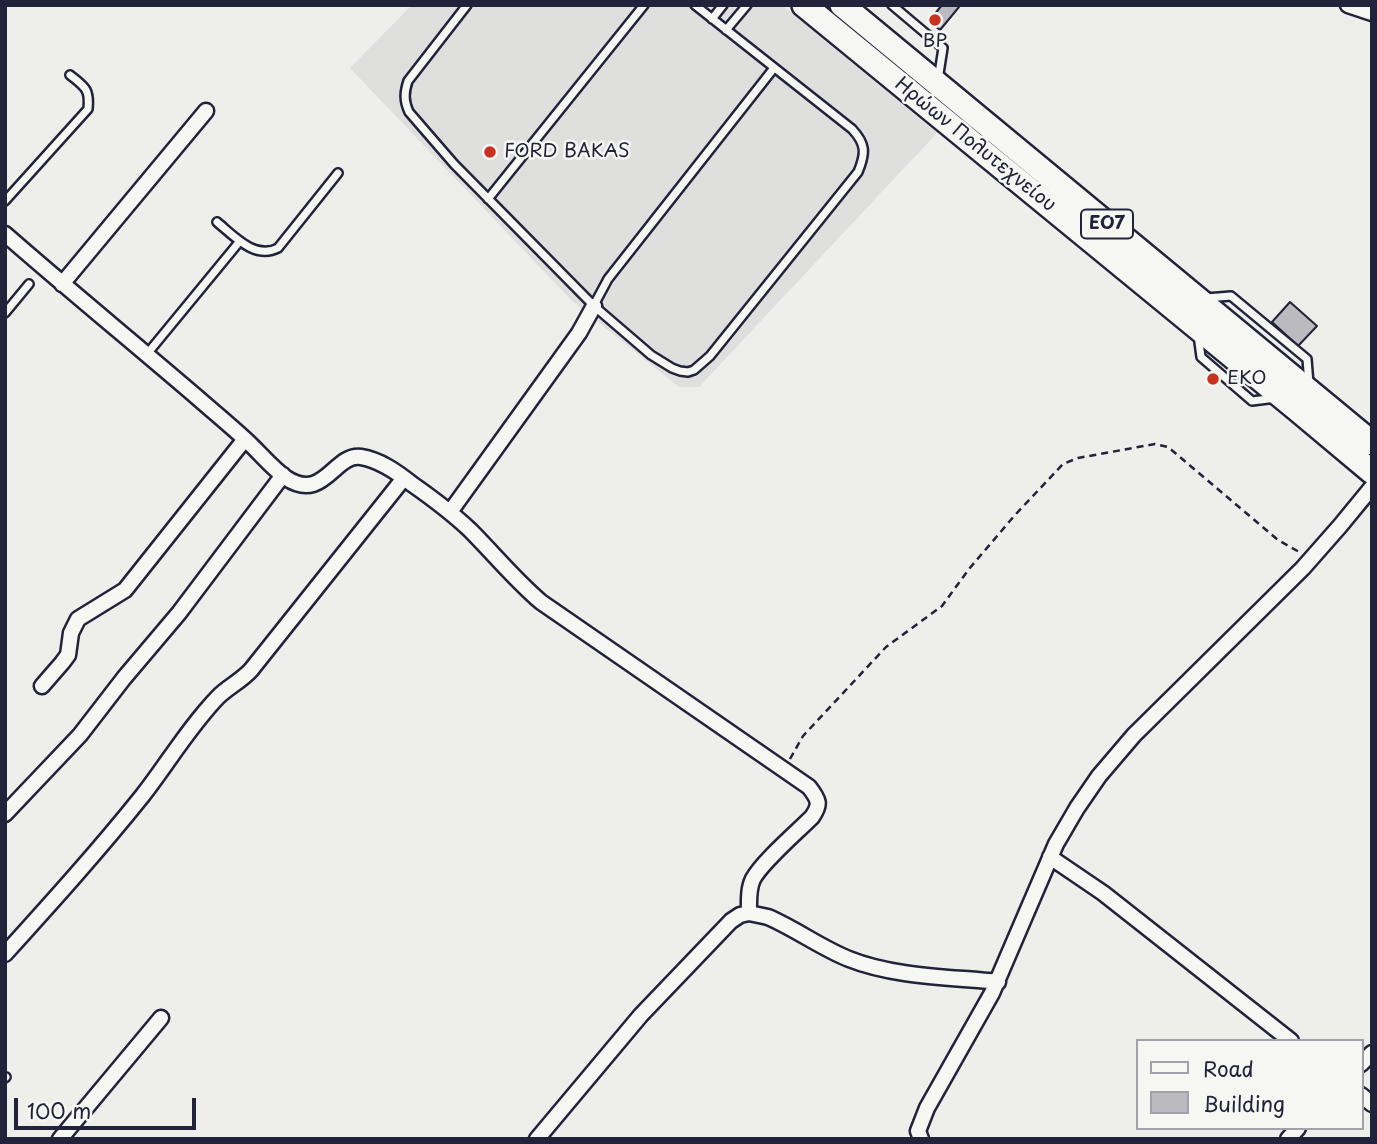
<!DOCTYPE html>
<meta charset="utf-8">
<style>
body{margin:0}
#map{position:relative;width:1377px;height:1144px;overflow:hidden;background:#eeeeeb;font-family:"Playpen Sans",sans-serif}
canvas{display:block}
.frame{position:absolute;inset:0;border:7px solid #22223b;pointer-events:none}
.legend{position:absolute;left:1136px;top:1039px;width:228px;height:91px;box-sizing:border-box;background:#f6f6f2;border:2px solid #a1a1a9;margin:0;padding:9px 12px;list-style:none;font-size:21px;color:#22223b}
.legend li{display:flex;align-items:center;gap:14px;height:35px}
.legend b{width:35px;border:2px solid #a1a1a9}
.scale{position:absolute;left:14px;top:1098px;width:182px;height:32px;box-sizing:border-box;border:4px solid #22223b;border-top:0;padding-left:9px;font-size:21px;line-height:24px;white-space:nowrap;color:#22223b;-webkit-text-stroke:5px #f6f6f2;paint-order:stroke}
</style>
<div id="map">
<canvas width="1377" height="1144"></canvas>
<div class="frame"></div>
<ul class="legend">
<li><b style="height:9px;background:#f6f6f2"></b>Road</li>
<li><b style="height:19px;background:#bbbbbf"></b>Building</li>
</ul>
<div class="scale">100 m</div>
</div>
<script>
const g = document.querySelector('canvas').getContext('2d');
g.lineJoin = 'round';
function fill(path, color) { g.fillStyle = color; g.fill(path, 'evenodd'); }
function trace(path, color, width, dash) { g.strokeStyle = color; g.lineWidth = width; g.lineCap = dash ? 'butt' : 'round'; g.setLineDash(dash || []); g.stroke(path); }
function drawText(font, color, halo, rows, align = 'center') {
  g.font = font + ' "Playpen Sans",sans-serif'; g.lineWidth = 5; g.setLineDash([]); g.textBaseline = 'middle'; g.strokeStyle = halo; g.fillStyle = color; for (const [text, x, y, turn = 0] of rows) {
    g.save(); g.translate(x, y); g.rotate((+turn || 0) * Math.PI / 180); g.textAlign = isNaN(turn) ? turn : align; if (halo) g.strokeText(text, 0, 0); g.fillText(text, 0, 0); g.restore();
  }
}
fill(new Path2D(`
 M412 5H782L937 133 699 387H679L571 300 350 68Z`), '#dfdfde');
const building = new Path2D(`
 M942 5H957L959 7 940 30 929 21Z
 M1290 302 1317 326 1298 346 1272 322Z`);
fill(building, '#bbbbbf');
trace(building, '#22223b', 2);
const service = new Path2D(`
 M467 5 408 81C404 93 404 101 409 112L454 164 594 306 651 355 672 368 680 371 688 372 694 370 710 356 858 172C866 153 866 144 852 129L695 5
 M892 5 943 48 938 80
 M712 19 723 5
 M726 30 747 5
 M488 199 644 5
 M5 201 88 109C90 89 85 87 70 75
 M217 222C234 236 255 260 278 248L338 173
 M1206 298 1231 296 1307 359 1309 384
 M594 305 608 279 774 68
 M5 313 29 284
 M1198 335 1201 357 1252 401 1276 398
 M147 354 240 241
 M5 1078 6 1077`);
const minor = new Path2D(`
 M1348 5 1372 13
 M5 234C69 290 135 344 199 399 215 413 232 427 247 441 260 453 272 468 286 478 324 503 334 453 361 457 380 460 397 472 412 484 432 498 452 513 470 530 494 554 515 580 541 602L809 787C819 800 821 804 812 817 797 832 762 862 753 879 748 889 749 902 749 913
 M62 284 206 111
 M450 512 579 333 594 306
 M42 686 62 663 68 655 71 633 78 619 125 590 245 439
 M5 814 80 735 124 678 179 613 283 475
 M1050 857 1103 893 1291 1041
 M5 954C52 902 99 850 143 795 168 763 189 727 218 697 228 687 241 681 251 670L404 478
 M1361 1064 1372 1053
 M1361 1095 1372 1104
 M60 1139 161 1018
 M537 1139 641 1015 731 921 740 915 749 913 768 917C796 929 821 948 849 959 894 977 950 977 998 982
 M921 1139 918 1131 927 1108 992 993 1056 844 1077 808 1099 776 1134 735 1303 568 1340 526 1372 487
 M1288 1139 1298 1128`);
const primary = new Path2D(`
 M804 5 1298 410 1372 472
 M842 5 1372 443`);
trace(service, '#22223b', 12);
trace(minor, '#22223b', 19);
trace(primary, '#22223b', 28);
trace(new Path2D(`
 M790 759 803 736 886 647 942 606 969 569 1015 515 1063 464 1078 458 1155 444 1168 447 1278 540 1301 553`), '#22223b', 2.5, [7, 5]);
trace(service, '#f6f6f2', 7);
trace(minor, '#f6f6f2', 14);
trace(primary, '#f6f6f2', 23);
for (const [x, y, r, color] of [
 [935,20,7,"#c8321e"],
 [490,152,7,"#c8321e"],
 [1213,379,7,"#c8321e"]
]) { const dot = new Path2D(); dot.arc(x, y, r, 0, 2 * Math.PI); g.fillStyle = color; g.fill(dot); trace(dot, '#f6f6f2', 2.5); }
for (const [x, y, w] of [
 [1107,224,52]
]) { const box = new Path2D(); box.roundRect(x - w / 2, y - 14.5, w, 29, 5); g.fillStyle = '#f6f6f2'; g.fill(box); trace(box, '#22223b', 2); }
drawText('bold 18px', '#22223b', null, [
 ["ΕΟ7",1107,224]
]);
drawText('19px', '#22223b', '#f6f6f2', [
 ["BP",935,42,"center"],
 ["FORD BAKAS",504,152],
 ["EKO",1227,379]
], 'left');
drawText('19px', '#22223b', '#f6f6f2', [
 ["Ηρώων Πολυτεχνείου",975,145,39]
]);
</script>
